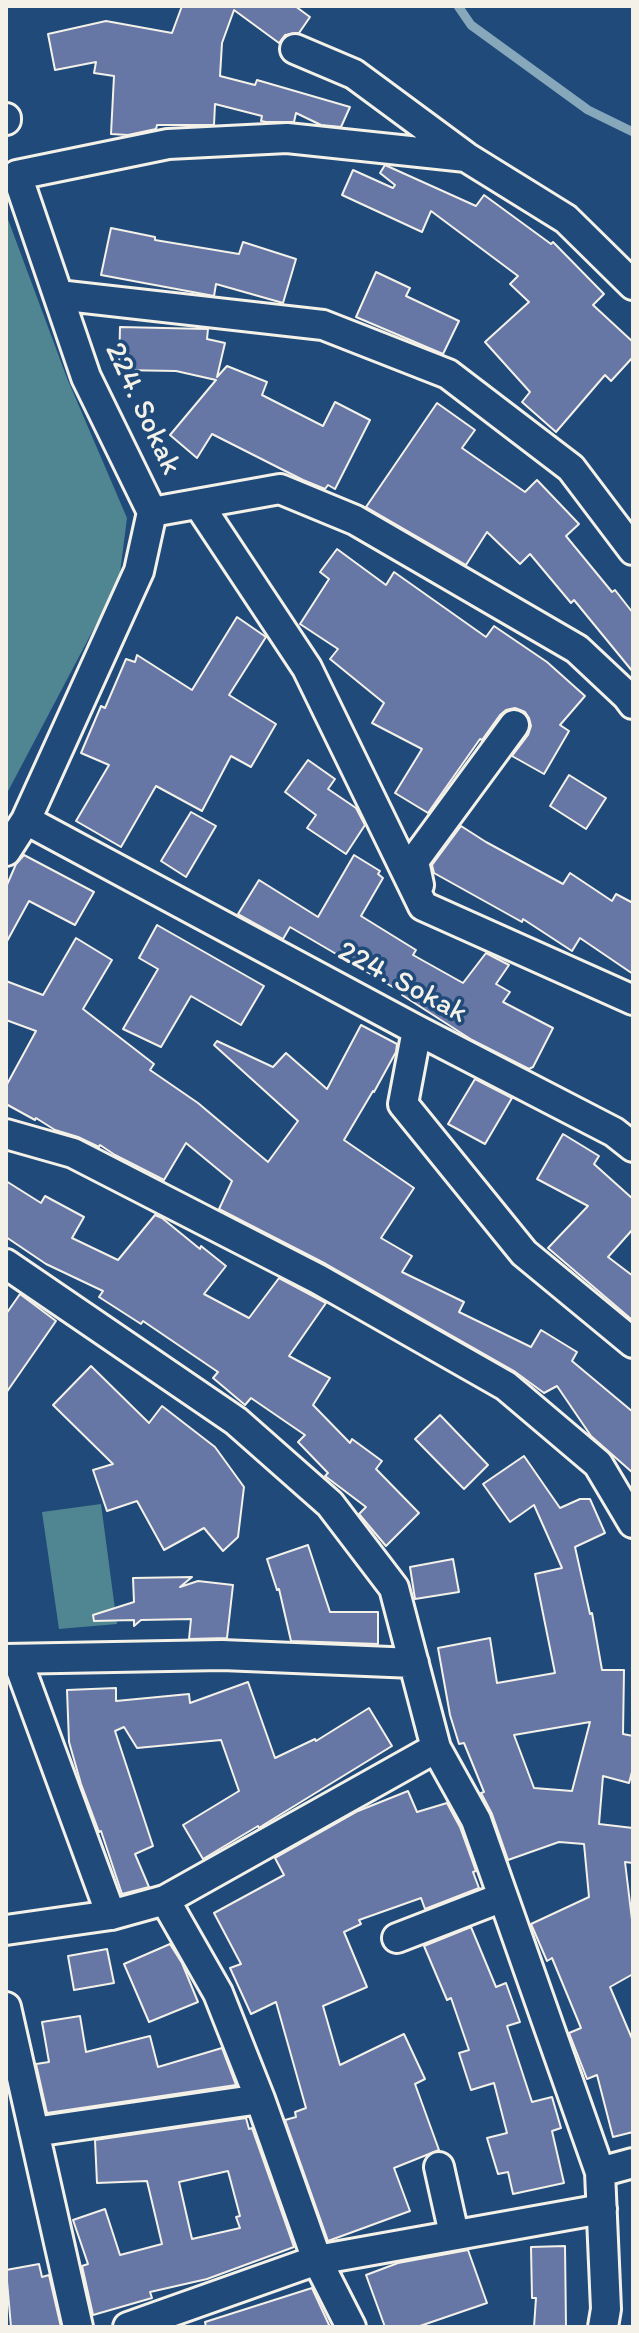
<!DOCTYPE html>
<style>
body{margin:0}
#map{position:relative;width:639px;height:2333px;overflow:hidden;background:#1f4a7a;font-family:Itim,sans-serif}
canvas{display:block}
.frame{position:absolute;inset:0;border:8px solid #f4f1e8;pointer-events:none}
</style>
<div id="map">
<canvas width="639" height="2333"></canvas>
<div class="frame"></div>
</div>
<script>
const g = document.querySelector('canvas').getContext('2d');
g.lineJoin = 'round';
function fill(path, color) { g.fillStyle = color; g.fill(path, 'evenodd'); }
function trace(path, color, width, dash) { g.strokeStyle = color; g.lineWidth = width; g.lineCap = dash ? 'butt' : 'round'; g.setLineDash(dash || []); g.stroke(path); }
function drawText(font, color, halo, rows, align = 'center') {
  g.font = font + ' Itim,sans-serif'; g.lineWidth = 7; g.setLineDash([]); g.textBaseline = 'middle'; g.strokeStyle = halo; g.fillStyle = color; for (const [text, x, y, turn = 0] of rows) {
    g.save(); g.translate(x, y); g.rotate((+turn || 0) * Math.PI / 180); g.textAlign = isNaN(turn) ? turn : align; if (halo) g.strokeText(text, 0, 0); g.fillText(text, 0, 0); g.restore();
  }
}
fill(new Path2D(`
 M6 214 67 378 127 518 119 581 6 795Z
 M101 1504 117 1624 59 1629 42 1512Z`), '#508592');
trace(new Path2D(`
 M458 6 471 25 588 110 633 132`), '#87a7ba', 9);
const building = new Path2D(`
 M182 6H295L310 17 299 33 285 35 279 43 234 10 222 43 220 76 255 85 257 80 350 107 341 127 321 125 296 113 294 122H266L261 121 262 116 215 104 214 125H157L156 129 128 135 111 134 114 76 94 73 96 62 55 70 48 34 106 21 172 33Z
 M385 165 476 206 484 195 551 244 553 242 604 294 593 305 633 342V357L611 381 605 375 556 432 522 402 530 392 485 342 529 302 510 284 518 276 431 211 422 232 342 195 353 170 393 188 395 185 380 173Z
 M111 228 155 237V240L239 254 243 242 296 259 283 303 216 284 214 296 101 275Z
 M376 272 410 288 406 296 459 321 443 354 356 317Z
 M120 327 208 329 207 339 225 343 217 377 227 366 267 382 262 395 323 426 335 402 370 420 335 489 328 485 325 489 303 480 212 434 197 458 170 435 216 380 176 371 119 370Z
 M437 403 475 430 462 448 525 492 537 480 579 524 566 536 612 592 615 590 633 613V672L574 600 571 603 530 554 520 564 487 532 466 565 366 507Z
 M337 549 386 585 394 572 486 637 494 626 547 662 585 696 560 725 569 731 544 774 512 756 528 735 531 726 529 718 525 712 515 708 506 710 500 715 482 740 480 739 428 813 395 793 422 749 372 723 384 703 330 659 338 649 300 624 329 579 320 572Z
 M237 617 266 637 229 695 276 724 251 767 231 756 202 811 156 786 121 847 76 821 109 765 81 753 101 706 105 708 126 659 135 662 137 655 192 690Z
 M308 760 335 779 328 789 356 808 365 825 346 854 307 828 316 815 285 792Z
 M569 775 606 798 586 829 550 806Z
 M191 812 216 826 186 877 161 861Z
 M461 826 486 842 563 884 570 873 612 901 616 894 633 903V974L580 938 572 951 523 919 522 922 434 873 432 865Z
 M24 855 94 892 75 925 29 901 6 943V887L16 864Z
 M354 855 380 871 378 874 383 878 361 916 416 950 413 955 463 983 486 953 509 965 496 984 510 992 503 1002 553 1028 533 1067 529 1069 472 1040 402 995 403 993 290 927 283 939 238 914 259 880 318 917Z
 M157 925 264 986 241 1025 191 996 161 1047 123 1029 158 969 139 958Z
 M76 938 112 960 83 1009 154 1064 150 1070 198 1103 268 1162 298 1121 214 1045 217 1041 273 1067 286 1053 327 1089 361 1025 397 1044 396 1052 374 1092 373 1091 344 1140 414 1188 381 1238 412 1256 402 1272 464 1302 459 1312 531 1347 541 1330 577 1352 572 1361 633 1412V1473L591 1436 557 1386 544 1393 514 1371 326 1264 219 1209 232 1181 186 1143 164 1180 115 1155 100 1145 99 1147 78 1137 55 1130 36 1118 35 1120 6 1104V1086L36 1031 6 1020V981L43 995Z
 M475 1079 512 1098 485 1144 448 1124Z
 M563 1134 599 1156 594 1164 633 1199V1229L608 1257 633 1276V1316L631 1319 548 1248 588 1206 537 1179Z
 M6 1181 41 1203 45 1196 84 1217 72 1238 118 1260 155 1215 162 1218 200 1249 201 1246 226 1266 204 1294 249 1318 279 1278 326 1303 289 1356 330 1378 313 1405 350 1443 352 1439 382 1461 376 1469 419 1513 386 1546 359 1514 366 1507 325 1476 328 1473 298 1442 305 1435 251 1398 245 1405 213 1378 218 1372 143 1321 141 1324 99 1297 103 1291 46 1264 6 1237Z
 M20 1294 56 1321 6 1393V1314Z
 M91 1366 149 1423 162 1406 215 1447 244 1487 238 1537 223 1551 204 1528 164 1550 137 1501 107 1511 93 1470 113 1464 53 1405Z
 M440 1415 488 1465 464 1489 415 1439Z
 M524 1456 560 1508 580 1499H590L605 1533 575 1547 590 1614 592 1613 602 1670H624L623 1734 633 1736V1768L629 1783 603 1776 599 1824 633 1828V1863L625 1862 633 1928V1974L610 1987 633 2041V2132L613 2137 597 2075 587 2079 569 2033 581 2028 552 1958 547 1961 531 1924 589 1897 584 1844 559 1842 508 1860 492 1814 481 1793 484 1792 464 1743 459 1744 450 1715 438 1648 490 1638 497 1683 555 1673 535 1574 562 1568 534 1505 510 1522 483 1484ZM590 1722 572 1791 534 1788 514 1735Z
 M308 1545 330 1612H378V1644L291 1641 279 1589 277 1590 267 1559Z
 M453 1559 459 1592 415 1599 410 1567Z
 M192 1577 180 1587 198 1581 233 1585 227 1638 189 1639 191 1619 141 1620 134 1626V1620L94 1621 93 1615 134 1602 133 1578Z
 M248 1682 275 1758 315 1739 316 1741 369 1708 392 1746 265 1824 259 1828 258 1826 203 1859 183 1825 239 1791 221 1740 137 1748 124 1727 115 1731 153 1846 135 1854 149 1887 122 1894 101 1831 99 1832 81 1784 69 1742 67 1690 116 1688V1701L189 1694 190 1703Z
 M408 1791 417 1812 447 1803 460 1827 476 1871 473 1872 479 1888 425 1909 421 1898 359 1920 361 1924 344 1932 367 1987 323 2006 340 2065 404 2034 425 2079 415 2084 439 2150 394 2168 410 2211 328 2241 285 2120 296 2117 295 2112 306 2108 276 2002 251 2014 230 1968 241 1964 214 1913 284 1875 275 1858 358 1811Z
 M471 1927 496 1987 506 1983 520 2022 507 2026 532 2102 552 2097 561 2128 552 2131 564 2183 513 2194 508 2172 498 2174 487 2138 507 2133 494 2083 471 2090 459 2053 469 2050 451 1998 447 2000 424 1946Z
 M170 1944 182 1963 198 2002 149 2022 124 1964Z
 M107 1949 114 1983 74 1990 68 1956Z
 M80 2016 86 2052 150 2036 158 2067 222 2048 236 2085 47 2113 36 2064 49 2062 42 2022Z
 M246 2118 249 2129 252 2128 294 2247 207 2279 150 2292 152 2298 93 2315 82 2266 88 2264 73 2220 105 2209 120 2255 162 2244 147 2181 97 2183 95 2140ZM228 2171 240 2216 236 2217 240 2228 192 2239 179 2182Z
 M565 2246 566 2327H534L536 2298H532L531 2247Z
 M468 2250 487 2303 417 2327H385L366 2275 398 2263Z
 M39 2264 42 2277 49 2275 61 2327H11L6 2270Z
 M312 2288 330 2327H206L205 2322Z`);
fill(building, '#6676a5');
trace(building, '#f4f1e8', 2);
const street = new Path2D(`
 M295 49 354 74 465 156
 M6 118V120
 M633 285 566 219 466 157 287 138 168 144 17 175 86 377 152 512 139 571 26 820 417 1030 614 1132 633 1147
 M58 295 323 325 448 374 571 468 633 550
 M199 505 307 668 423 906 633 1000
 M152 512 280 489 355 520 577 649 627 696 633 704
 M6 851 26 820
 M419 885 414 861 514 725
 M417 1030 403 1104 524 1253 633 1343
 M6 1134 73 1153 318 1279 506 1386 598 1464 633 1523
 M6 1264 236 1421 330 1504 394 1588 436 1748 476 1820 600 2172 606 2309 603 2327
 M6 1659 222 1655 414 1663
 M17 1659 111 1915
 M165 1900 218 1993 260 2099 317 2260 351 2327
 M6 1930 111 1915 165 1900 436 1748
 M397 1938 503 1897
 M6 2007 78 2327
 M34 2132 260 2099
 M439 2167 454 2234
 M600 2172 633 2163
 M128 2327 317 2260 602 2209`);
trace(street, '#f4f1e8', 34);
trace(street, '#1f4a7a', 28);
drawText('30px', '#f4f1e8', '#1f4a7a', [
 ["224. Sokak",142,409,65],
 ["224. Sokak",402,983,28]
]);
</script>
